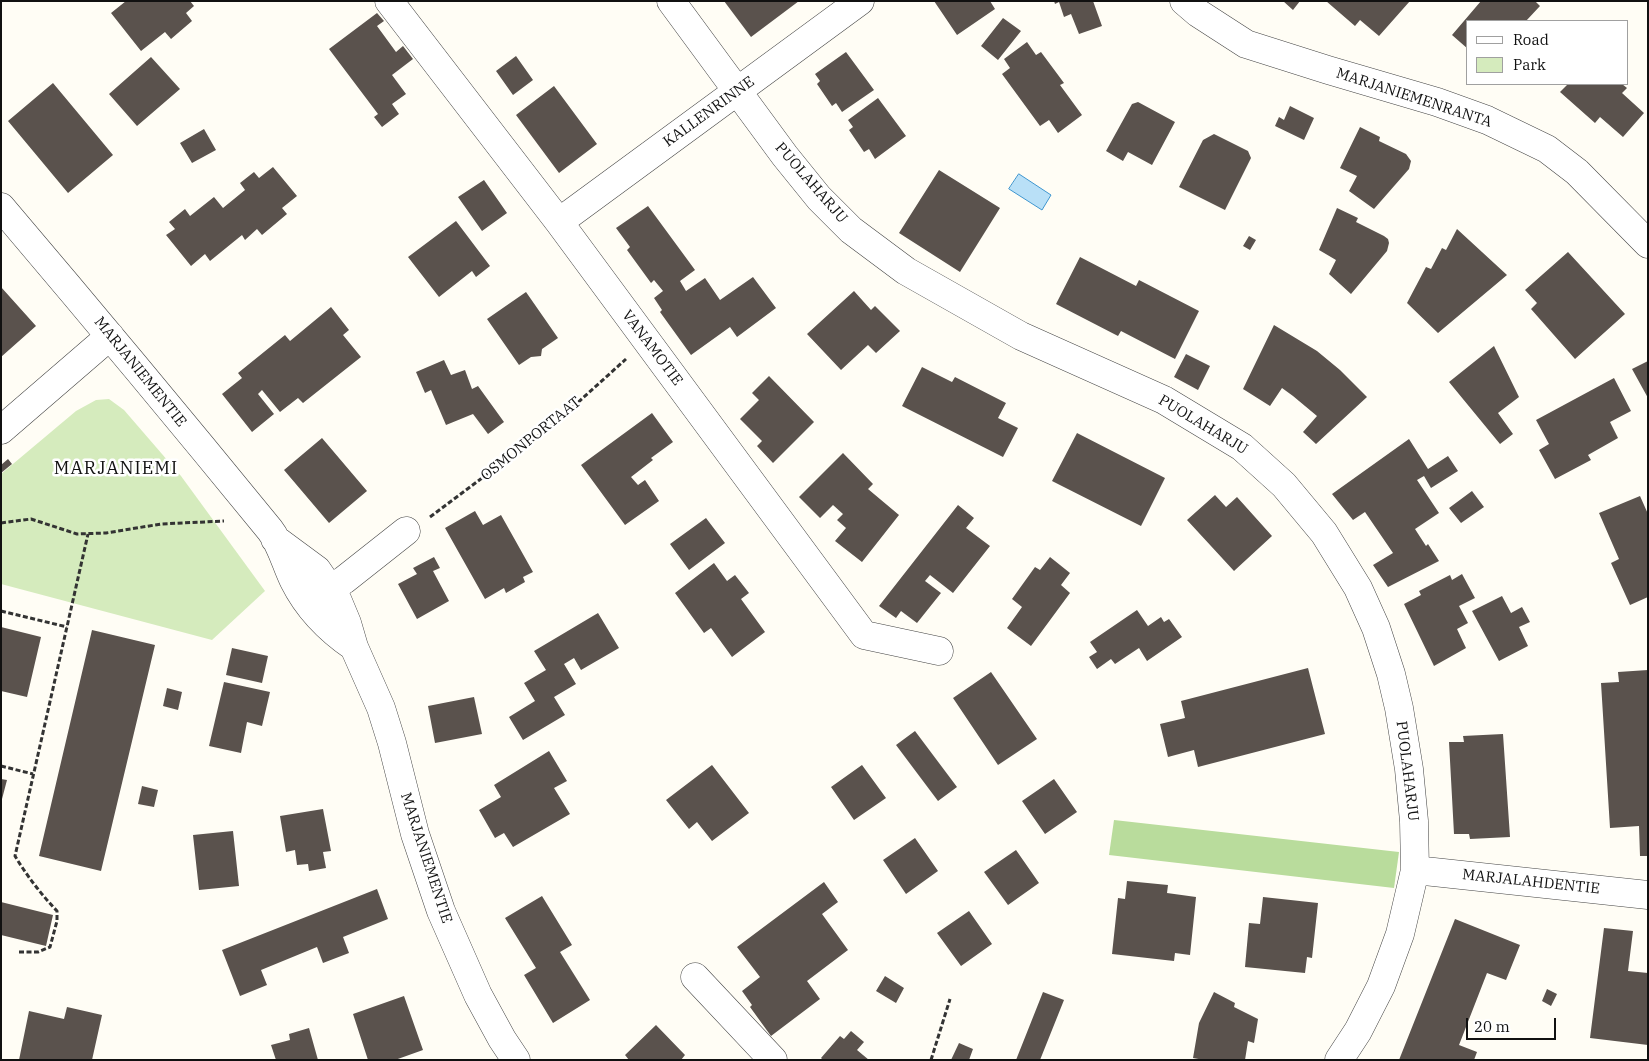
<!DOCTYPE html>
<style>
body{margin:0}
#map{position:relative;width:1649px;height:1061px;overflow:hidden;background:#fffdf5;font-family:"IBM Plex Serif",serif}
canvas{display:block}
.frame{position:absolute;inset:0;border:2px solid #111;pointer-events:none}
.legend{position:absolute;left:1466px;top:20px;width:162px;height:65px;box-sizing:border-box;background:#fff;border:1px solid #a0a0a0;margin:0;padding:6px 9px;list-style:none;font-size:15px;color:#111}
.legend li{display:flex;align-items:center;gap:10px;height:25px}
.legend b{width:25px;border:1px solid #a0a0a0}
.scale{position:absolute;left:1466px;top:1018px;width:90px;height:22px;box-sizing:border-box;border:2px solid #111;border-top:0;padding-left:6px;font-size:15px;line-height:18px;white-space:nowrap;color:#111;-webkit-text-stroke:4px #fff;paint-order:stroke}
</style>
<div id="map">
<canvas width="1649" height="1061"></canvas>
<div class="frame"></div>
<ul class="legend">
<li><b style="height:6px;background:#fff"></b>Road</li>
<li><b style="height:14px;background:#d5ebbd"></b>Park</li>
</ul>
<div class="scale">20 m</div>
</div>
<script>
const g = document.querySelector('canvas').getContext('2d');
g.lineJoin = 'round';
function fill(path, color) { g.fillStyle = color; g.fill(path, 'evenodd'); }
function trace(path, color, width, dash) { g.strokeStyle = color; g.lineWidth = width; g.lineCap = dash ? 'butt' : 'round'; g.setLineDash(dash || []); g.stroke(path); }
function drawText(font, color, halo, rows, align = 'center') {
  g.font = font + ' "IBM Plex Serif",serif'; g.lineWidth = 5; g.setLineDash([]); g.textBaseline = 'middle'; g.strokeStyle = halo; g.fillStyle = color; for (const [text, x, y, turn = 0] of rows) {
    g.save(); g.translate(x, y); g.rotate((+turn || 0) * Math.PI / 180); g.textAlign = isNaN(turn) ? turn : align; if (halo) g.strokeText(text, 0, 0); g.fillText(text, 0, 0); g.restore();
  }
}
fill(new Path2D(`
 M109 399 124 410 181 476 265 591 212 640 1 584V474L76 411 96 400Z`), '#d5ebbd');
fill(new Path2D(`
 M1114 820 1399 852 1394 888 1109 855Z`), '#b9dc9c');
const water = new Path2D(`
 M1019 174 1051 195 1042 210 1009 189Z`);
fill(water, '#b9e0f7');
trace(water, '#3f96cf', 1);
fill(new Path2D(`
 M126 1H190L194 6 186 13 192 21 171 39 165 32 141 51 111 13Z
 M724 1H799L751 37Z
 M934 1H990L995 9 957 35Z
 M1054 1H1093L1102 26 1079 34 1071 14 1064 17 1059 2 1055 4Z
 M1283 1H1300L1293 10Z
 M1326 1H1410L1379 36 1360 20 1355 26Z
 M1481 1H1535L1540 6 1526 21H1468V49L1452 35Z
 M377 13 384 21 377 26 396 52 403 46 413 59 392 75 406 94 392 104 399 114 382 127 374 117 378 114 329 49Z
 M1003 18 1021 31 998 60 981 46Z
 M1027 42 1036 55 1041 52 1064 83 1060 85 1082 115 1058 133 1049 120 1040 126 1002 74 1010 68 1004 59Z
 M846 52 874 90 842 112 836 103 832 106 817 84 820 81 815 74Z
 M516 56 533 80 513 95 496 71Z
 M151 57 180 89 137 126 109 94Z
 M53 83 113 155 68 193 8 121Z
 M1568 84H1622L1627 88 1622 93 1644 113 1623 137 1600 117 1595 123 1560 92Z
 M554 86 597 144 559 173 516 115Z
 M878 98 906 136 875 159 869 149 864 152 849 130 853 127 848 120Z
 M1138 102 1175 122 1152 165 1128 152 1123 161 1106 151 1132 104Z
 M1290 106 1314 118 1304 140 1275 126 1279 117 1284 120Z
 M1360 127 1380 137 1379 141 1406 154 1411 161 1409 169 1374 209 1349 191 1357 176 1340 168Z
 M204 129 216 150 192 163 180 143Z
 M1214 134 1248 151 1251 158 1225 210 1179 187 1203 140Z
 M273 167 297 196 282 208 287 214 262 235 257 229 245 240 242 235 210 261 205 254 191 266 166 235 175 229 169 222 185 209 190 216 214 197 223 208 245 190 240 183 254 172 259 178Z
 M939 170 1000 208 960 272 899 233Z
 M484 180 507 213 482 231 458 197Z
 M648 206 695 270 680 281 686 291 705 278 720 300 753 277 776 308 737 337 730 327 691 355 660 312 662 310 654 298 663 291 654 280 651 283 627 250 630 247 616 228Z
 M1337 208 1358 218 1356 222 1384 236 1388 239 1389 243 1387 251 1351 294 1329 274 1336 260 1319 250Z
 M456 221 490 266 476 277 472 271 439 297 408 257Z
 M1457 229 1507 275 1438 333 1407 303 1426 267 1431 269 1442 248 1446 250Z
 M1249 236 1256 240 1250 250 1243 246Z
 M1568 252 1625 314 1575 359 1531 309 1537 303 1525 290Z
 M1080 257 1136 286 1139 280 1199 311 1175 359 1121 331 1118 336 1056 304Z
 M1 287 36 326 1 357Z
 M854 291 871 310 875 306 900 331 876 353 868 345 841 370 807 334Z
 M526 292 558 338 542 349 541 356 531 357 519 365 487 319Z
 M331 307 349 330 343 335 361 357 303 403 298 398 280 412 262 390 258 394 274 414 252 432 222 394 242 378 238 373 285 335 290 341Z
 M1274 325 1317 351 1340 370 1367 397 1316 444 1303 432 1317 416 1293 396 1282 388 1270 406 1243 389Z
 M1494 346 1519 397 1498 413 1513 434 1500 444 1449 382Z
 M1186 354 1210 366 1198 390 1174 377Z
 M444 360 451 375 465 370 472 389 478 386 504 422 488 434 473 414 446 425 431 390 425 393 416 372Z
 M1648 361V398L1632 369Z
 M922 367 952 382 955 377 1006 403 998 418 1018 428 1003 457 902 406Z
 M769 376 814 422 773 463 757 446 762 441 740 419 759 400 752 393Z
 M1614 378 1631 411 1610 422 1618 438 1588 455 1591 460 1555 479 1539 450 1549 444 1536 420Z
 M652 413 673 442 651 458 653 460 631 477 638 485 645 480 659 501 625 525 581 465Z
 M1077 433 1165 478 1141 526 1052 481Z
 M322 438 367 491 329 523 284 470Z
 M1409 439 1428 469 1448 456 1458 471 1431 488 1424 476 1417 480 1439 513 1415 529 1426 546 1428 544 1439 561 1388 587 1373 565 1393 553 1365 512 1353 520 1332 494Z
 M843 453 873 484 868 489 899 515 862 562 835 541 846 528 837 520 843 514 833 505 820 518 799 497Z
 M8 459 12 464 1 473V465Z
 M1472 491 1484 507 1461 523 1449 508Z
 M1215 495 1226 507 1237 497 1272 536 1234 571 1187 520Z
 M1640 496 1648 514V597L1630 605 1611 563 1619 559 1599 513Z
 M958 505 974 518 966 528 990 546 953 593 930 575 925 581 941 593 917 623 901 611 896 618 879 606Z
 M475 511 483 525 501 515 533 572 523 577 525 582 506 593 504 588 485 599 445 528Z
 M706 518 725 543 689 570 670 544Z
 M434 557 440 568 433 571 449 601 417 619 398 584 417 574 413 568Z
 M1050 557 1070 573 1061 585 1070 593 1031 646 1007 628 1022 607 1012 599 1035 567 1040 570Z
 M714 563 727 581 735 575 749 593 741 599 765 632 732 657 711 628 704 633 675 593Z
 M1462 574 1475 598 1459 606 1468 623 1457 629 1466 648 1434 666 1404 604 1421 595 1419 591 1450 575 1452 580Z
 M1502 596 1511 613 1522 607 1530 622 1519 627 1528 646 1499 661 1472 611Z
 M1137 610 1148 626 1161 617 1164 622 1169 619 1182 637 1147 661 1139 648 1115 664 1111 659 1097 669 1089 657 1097 652 1090 642Z
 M598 613 619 648 581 670 574 658 564 664 576 684 554 697 565 715 523 740 509 717 535 701 524 683 546 670 534 651Z
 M1 627 41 637 27 697 1 691Z
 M92 630 155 645 101 871 39 856Z
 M232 648 268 656 262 683 226 675Z
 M1308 668 1325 734 1198 767 1194 750 1168 757 1160 724 1185 718 1181 701Z
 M1648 670V856H1640L1639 826 1610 828 1601 683 1619 682 1618 672Z
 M991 672 1037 739 998 765 953 698Z
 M224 682 270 692 262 726 247 722 241 753 209 746Z
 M167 688 182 692 178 710 163 706Z
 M474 697 482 734 435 743 428 706Z
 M915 731 957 787 938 801 896 745Z
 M1503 734 1510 837 1470 839 1469 834H1454L1449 742H1464L1463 736Z
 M549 751 567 781 554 788 570 814 513 847 504 833 495 838 479 810 501 797 494 785Z
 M712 765 749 813 712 841 697 822 689 829 666 800Z
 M862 765 886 798 854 820 831 787Z
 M1 779 7 780 2 799H1Z
 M1054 779 1077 812 1045 834 1022 801Z
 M142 786 158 790 154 807 138 804Z
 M323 809 331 851 323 852 326 868 309 871 308 864 297 865 295 850 286 852 280 816Z
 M233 831 239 886 199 890 193 835Z
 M915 838 938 871 906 894 883 860Z
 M1016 850 1039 883 1008 905 984 872Z
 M1127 881 1168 885 1167 893 1196 897 1190 955 1175 953 1174 961 1112 954 1118 898 1125 899Z
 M824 882 838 902 822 914 848 950 807 981 820 999 771 1036 750 1007 752 1005 742 991 760 977 737 947Z
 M377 889 388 919 343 937 349 953 323 963 317 947 261 970 267 985 240 996 222 950Z
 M542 896 572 945 560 952 590 1000 553 1023 524 975 536 968 505 918Z
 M1263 897 1318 903 1312 958 1307 957 1305 973 1245 967 1249 923 1260 924Z
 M1 902 53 915 46 946 1 935Z
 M969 911 992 944 961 966 937 933Z
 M1455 919 1520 945 1506 980 1487 973 1459 1045 1477 1052 1474 1060H1399Z
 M1604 928 1633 931 1628 971 1648 973V1045L1590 1038Z
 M885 976 904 988 896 1003 876 991Z
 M1547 989 1557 994 1551 1006 1542 1001Z
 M1043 992 1064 1000 1040 1060H1016Z
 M1214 992 1235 1003 1234 1007 1258 1019 1254 1043 1248 1041 1245 1060H1204L1193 1058 1199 1023Z
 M404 996 423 1050 395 1060H368L353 1014Z
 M67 1007 102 1015 92 1060H19L29 1011 64 1019Z
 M656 1025 685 1055 681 1060H629L625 1055Z
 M309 1028 318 1060H276L271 1045 290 1040 289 1034Z
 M851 1031 864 1042 857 1050 869 1060H823L821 1058 840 1036 844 1039Z
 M959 1043 973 1049 969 1060H951Z`), '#5a524d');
const minor = new Path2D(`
 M389 1 559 222 864 635 939 651
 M671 1 785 156 819 198 851 230 906 271 1021 336 1164 400 1242 447 1284 485 1324 533 1358 588 1376 628 1391 674 1399 708 1409 769 1414 821 1415 870 1400 934 1381 986 1358 1031 1339 1060
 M1184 1 1198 13 1246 44 1328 70 1437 102 1487 120 1547 149 1577 172 1648 244
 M1 207C92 314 181 421 270 530 281 544 286 565 294 581 308 609 329 630 354 647
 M559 222 860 1
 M1 430 110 336
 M275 539 317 570 337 599 347 623 354 647 381 708 392 743 415 834 441 911 478 995 502 1039 516 1060
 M331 588 344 580 406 531
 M1415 870 1648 895
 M695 977 773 1060`);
trace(minor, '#444', 29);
trace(new Path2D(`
 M430 517 553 425 626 359
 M1 523 31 519 77 534 106 533 161 524 224 521
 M1 611 67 627
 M1 766 33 774
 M19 952H38L50 947 57 921V911C41 894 27 876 15 856L88 534
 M931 1060 950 999`), '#333', 3, [5, 2.5]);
trace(minor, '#fff', 28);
drawText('15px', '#111', '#fff', [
 ["MARJANIEMENRANTA",1414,98,18],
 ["KALLENRINNE",709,112,-36],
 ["PUOLAHARJU",811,183,49],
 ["VANAMOTIE",652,348,53],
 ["MARJANIEMENTIE",140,372,51],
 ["PUOLAHARJU",1203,425,31],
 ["OSMONPORTAAT",531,439,-39],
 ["PUOLAHARJU",1407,771,83],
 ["MARJANIEMENTIE",426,858,72],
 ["MARJALAHDENTIE",1531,882,6]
]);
g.letterSpacing = '1px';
drawText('18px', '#111', '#fff', [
 ["MARJANIEMI",116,469]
]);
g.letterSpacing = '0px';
</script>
